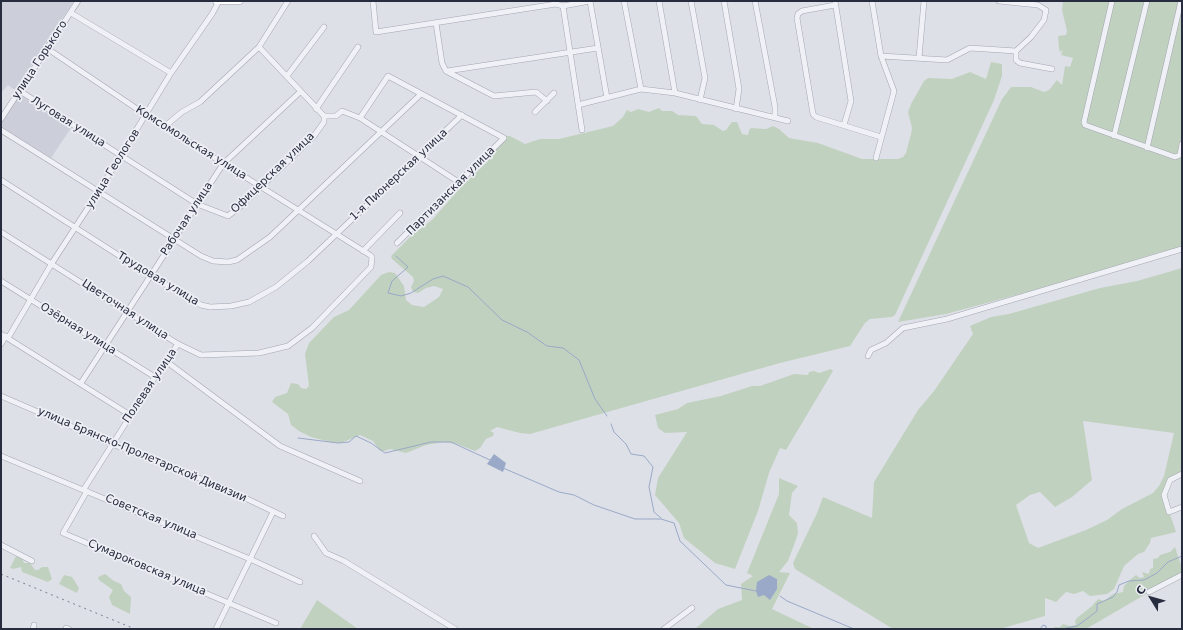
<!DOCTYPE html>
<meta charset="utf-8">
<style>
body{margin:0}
#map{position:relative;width:1183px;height:630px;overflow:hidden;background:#dee0e7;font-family:"DejaVu Sans",sans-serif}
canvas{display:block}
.frame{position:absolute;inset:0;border:2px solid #272c3e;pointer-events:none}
.north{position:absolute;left:1131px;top:578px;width:40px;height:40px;-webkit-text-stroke:3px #edeff5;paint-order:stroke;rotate:307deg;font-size:11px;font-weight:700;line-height:16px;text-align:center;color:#272c3e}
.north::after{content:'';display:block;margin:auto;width:14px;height:18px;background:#272c3e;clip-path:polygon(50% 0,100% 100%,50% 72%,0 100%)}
</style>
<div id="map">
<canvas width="1183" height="630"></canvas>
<div class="frame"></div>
<div class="north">С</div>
</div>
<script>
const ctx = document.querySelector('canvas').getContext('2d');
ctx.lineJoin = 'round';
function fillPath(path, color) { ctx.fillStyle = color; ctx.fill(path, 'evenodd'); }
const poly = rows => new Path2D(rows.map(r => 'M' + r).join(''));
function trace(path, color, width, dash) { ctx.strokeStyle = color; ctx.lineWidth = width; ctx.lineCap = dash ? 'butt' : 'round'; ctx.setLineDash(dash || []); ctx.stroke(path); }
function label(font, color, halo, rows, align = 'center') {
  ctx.font = font + ' "DejaVu Sans",sans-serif'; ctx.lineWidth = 3.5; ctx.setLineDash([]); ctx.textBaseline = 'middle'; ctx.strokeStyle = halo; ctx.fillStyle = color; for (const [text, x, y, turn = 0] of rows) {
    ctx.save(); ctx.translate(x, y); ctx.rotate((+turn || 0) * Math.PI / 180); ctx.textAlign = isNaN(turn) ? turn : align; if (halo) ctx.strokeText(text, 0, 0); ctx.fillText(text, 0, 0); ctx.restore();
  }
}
fillPath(poly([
 [1,1,74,1,15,90,8,85,1,93],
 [20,95,71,128,51,158,1,127,1,124]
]), '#cccfd9');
fillPath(poly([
 [1063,1,1182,1,1182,247,1157,253,1075,279,946,314,898,322,1002,99,1011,87,1031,87,1044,92,1049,90,1057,80,1062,85,1065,66,1070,67,1073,58,1061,55,1063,50,1060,52,1059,48,1058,36,1066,35,1067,31,1062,10],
 [991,62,1002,64,1002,76,994,100,895,315,892,317,870,319,865,323,850,346,780,363,530,434,520,433,497,427,490,431,494,433,493,436,486,439,480,448,475,451,457,444,444,442,426,445,406,453,390,449,384,451,380,451,373,441,360,435,341,443,334,443,311,437,299,431,291,425,288,414,272,402,275,397,287,393,291,383,298,384,301,388,306,389,309,386,305,354,309,343,334,317,349,310,381,275,389,272,395,273,404,286,406,300,412,305,424,307,439,297,443,289,434,286,426,288,418,293,413,292,411,287,414,281,413,277,392,259,391,256,412,235,432,220,461,187,487,162,502,136,510,136,525,144,540,139,559,139,613,126,623,117,627,110,631,112,638,109,649,112,659,108,662,111,672,111,678,115,696,116,702,124,714,125,723,131,726,130,732,122,737,122,742,134,748,135,749,130,751,128,766,129,773,126,779,129,789,138,818,143,862,159,898,159,903,157,906,153,911,134,912,128,908,112,911,104,924,81,928,78,952,79,970,72,986,79],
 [1182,268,1182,472,1169,478,1163,494,1176,532,1151,538,1150,543,1144,552,1138,554,1124,566,1114,589,1107,594,1090,596,1083,591,1074,594,1066,592,1056,602,1045,598,1045,616,1000,629,893,629,795,569,793,563,817,513,823,497,872,518,874,482,918,410,934,391,973,334,970,326,991,317,1009,314,1100,288,1137,281],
 [1083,421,1174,433,1164,476,1159,486,1153,493,1122,509,1107,520,1086,530,1038,548,1029,543,1016,505,1030,495,1040,492,1055,507,1072,497,1092,480],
 [831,369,833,371,786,450,780,448,769,473,758,511,735,569,715,563,684,538,679,523,655,495,658,478,687,432,665,433,658,428,655,415,678,409,687,403,721,396,752,386,760,386,794,374,808,375,809,372,814,371,819,373],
 [779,478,798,486,792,493,789,515,797,523,798,534,788,561,779,572,790,573,772,609,814,629,695,629,718,609,742,600,741,584,753,576,747,573,779,494],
 [1175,547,1182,568,1182,573,1086,629,1054,629,1054,627,1060,627,1063,624,1070,626,1076,625,1075,621,1077,618,1092,606,1098,599,1104,601,1113,594,1123,592,1124,586,1131,579,1136,575,1140,578,1144,577,1142,572,1149,574,1150,569,1153,568,1153,559,1158,558,1160,555,1170,552],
 [16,556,22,558,24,563,30,563,35,570,38,570,42,567,48,567,52,579,48,582,22,572,21,567,13,569,10,568],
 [105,574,114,581,121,584,124,591,131,597,130,614,112,605,109,597,113,590,99,580,98,577],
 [64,575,72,577,79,588,77,593,59,584],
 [317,600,358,629,300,629]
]), '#c1d1bf');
fillPath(poly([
 [494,454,506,463,503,472,487,464],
 [769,575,777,579,777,589,770,600,764,595,758,597,756,591,757,582]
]), '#99a9c7');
trace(poly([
 [396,256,408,267,392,281,388,293,401,296,411,293,433,279,443,276,468,287,502,320,527,332,547,346,563,348,579,360,595,399,607,416],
 [611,424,614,432,626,444,631,454,644,456,653,467,649,487,654,512,661,518],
 [298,438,338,443,349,442,356,436,371,443,385,453,431,442,451,442,490,460],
 [503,468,559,492,574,495,594,505,635,519,661,519,674,523,680,541,726,585,756,591],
 [780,596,787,601,854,629],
 [1038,629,1039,629],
 [1040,629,1043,625,1046,626,1046,629],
 [1061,629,1077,626,1088,618,1097,611,1097,604,1113,597,1117,592,1119,585,1129,581,1144,580,1157,573,1168,562,1182,556]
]), '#99a9c7', 1);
const minor = poly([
 [373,1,376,32,556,4,563,6,590,1],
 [590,1,607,98],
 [624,1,641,89],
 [659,1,675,93],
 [691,1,705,78,700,100],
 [724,1,739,89,736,109],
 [755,1,775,107,775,117],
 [835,1,851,101,844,125],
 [872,1,881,56,894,91,876,158],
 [1112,1,1084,122,1085,125,1175,157,1180,155,1182,144],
 [835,5,802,11,798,14,797,18,813,114,816,117,881,137],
 [563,6,582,130],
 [71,13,171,73],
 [436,23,442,63,446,71,494,96,536,92,547,101],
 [1016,51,1016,60,1020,63,1052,69],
 [881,56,947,60,970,48,1016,51,1031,37,1044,20,1046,10,1038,5,999,1],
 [919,58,924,1],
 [447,71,598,48],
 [287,76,324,27],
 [20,91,197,204,228,216,241,206,314,136,324,122,324,116,259,47],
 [578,105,641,89,675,93,788,121],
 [316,109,358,47],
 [535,112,554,93],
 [324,116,336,116,342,111,360,118,460,183],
 [360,118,388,76,504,138,397,243],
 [1,119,78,1],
 [164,127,182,112,200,102,259,47,288,1],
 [1,130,201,256,213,261,228,262,237,260,270,237,421,94],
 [1114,136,1147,1],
 [1147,148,1181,1],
 [1,180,151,276,201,305,210,307,231,306,249,302,276,287,308,261,462,115],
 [1,232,178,344,201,355,259,353,288,346,312,328,371,267,372,257,370,255,146,115,48,49],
 [363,251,400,213],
 [1,281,155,377],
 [1,334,130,415],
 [8,338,52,263,99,191,171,73,212,14,219,1],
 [1,344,6,336],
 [868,356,871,350,886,343,903,328,947,319,1182,249],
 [167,362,280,446,360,481],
 [81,383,223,164,300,92],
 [1,396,112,444,224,488,283,516],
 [1,456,250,559,300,582],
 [1182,474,1170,480,1164,495,1169,512,1182,507],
 [84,489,155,377,178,344],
 [87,491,63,533,276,623],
 [314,536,326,553,344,561,455,629],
 [1,545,32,561],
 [1149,592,1182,575],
 [66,628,69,629],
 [33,629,34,625],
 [216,629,273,512],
 [664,629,692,608]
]);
const major = poly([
 [216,1,240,1]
]);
trace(minor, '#a3a6b1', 6);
trace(major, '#9da3b3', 7);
trace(minor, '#f0f1f6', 5);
trace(major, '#fff', 6);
trace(poly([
 [1,574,135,629]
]), '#787d90', 1, [2, 4]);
label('11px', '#272c3e', '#edeff5', [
 ["улица Горького",40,60,-57],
 ["Луговая улица",68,122,32],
 ["Комсомольская улица",191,143,32],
 ["улица Геологов",113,169,-58],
 ["Офицерская улица",273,173,-44],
 ["1-я Пионерская улица",399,175,-43],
 ["Партизанская улица",451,191,-45],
 ["Рабочая улица",187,219,-57],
 ["Трудовая улица",158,279,31],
 ["Цветочная улица",125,310,33],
 ["Озёрная улица",78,329,32],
 ["Полевая улица",150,386,-56],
 ["улица Брянско-Пролетарской Дивизии",142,455,23],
 ["Советская улица",151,517,23],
 ["Сумароковская улица",147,568,23]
]);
</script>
